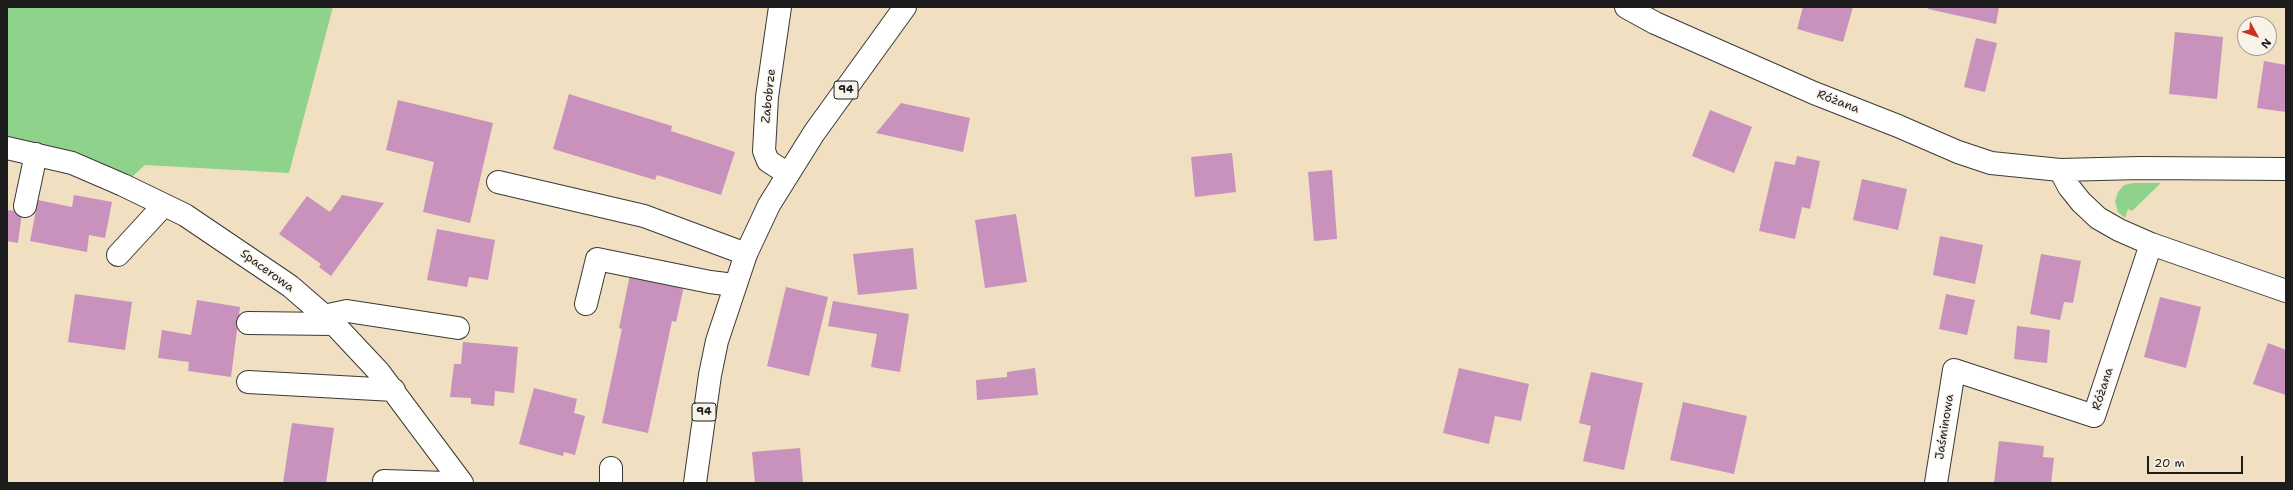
<!DOCTYPE html>
<meta charset="utf-8">
<style>
body{margin:0}
#map{position:relative;width:2293px;height:490px;overflow:hidden;background:#f1dfc1;font-family:"Shantell Sans",sans-serif}
canvas{display:block}
.frame{position:absolute;inset:0;border:8px solid #1c1c1c;pointer-events:none}
.north{position:absolute;left:2237px;top:16px;width:40px;height:40px;box-sizing:border-box;background:#f7f3e8;border:1px solid #9f9d96;border-radius:50%;rotate:130deg;font-size:11px;font-weight:700;line-height:16px;text-align:center;color:#1c1c1c}
.north::after{content:'';display:block;margin:auto;width:14px;height:18px;background:#c8321e;clip-path:polygon(50% 0,100% 100%,50% 72%,0 100%)}
.scale{position:absolute;left:2147px;top:456px;width:96px;height:18px;box-sizing:border-box;border:2px solid #1c1c1c;border-top:0;padding-left:5px;font-size:12px;line-height:14px;white-space:nowrap;color:#1c1c1c;-webkit-text-stroke:3px #f7f3e8;paint-order:stroke}
</style>
<div id="map">
<canvas width="2293" height="490"></canvas>
<div class="frame"></div>
<div class="north">N</div>
<div class="scale">20 m</div>
</div>
<script>
const ctx = document.querySelector('canvas').getContext('2d');
ctx.lineJoin = 'round';
function fillPath(path, color) { ctx.fillStyle = color; ctx.fill(path, 'evenodd'); }
const poly = rows => new Path2D(rows.map(r => 'M' + r).join(''));
function trace(path, color, width, dash) { ctx.strokeStyle = color; ctx.lineWidth = width; ctx.lineCap = dash ? 'butt' : 'round'; ctx.setLineDash(dash || []); ctx.stroke(path); }
function label(font, color, halo, rows, align = 'center') {
  ctx.font = font + ' "Shantell Sans",sans-serif'; ctx.lineWidth = 3; ctx.setLineDash([]); ctx.textBaseline = 'middle'; ctx.strokeStyle = halo; ctx.fillStyle = color; for (const [text, x, y, turn = 0] of rows) {
    ctx.save(); ctx.translate(x, y); ctx.rotate((+turn || 0) * Math.PI / 180); ctx.textAlign = isNaN(turn) ? turn : align; if (halo) ctx.strokeText(text, 0, 0); ctx.fillText(text, 0, 0); ctx.restore();
  }
}
fillPath(poly([
 [7,7,333,7,289,173,145,165,123,185,7,149],
 [2161,183,2132,211,2128,209,2125,218,2118,212,2115,201,2118,192,2124,185,2133,183]
]), '#8fd28b');
fillPath(poly([
 [1803,7,1853,7,1843,42,1797,29],
 [1929,7,1999,7,1996,24,1928,9],
 [2175,32,2223,37,2217,99,2169,94],
 [1976,38,1997,43,1985,92,1964,87],
 [2264,61,2286,65,2286,112,2257,108],
 [569,94,672,126,671,131,735,152,721,195,657,175,655,180,553,149],
 [398,100,493,123,470,223,423,212,434,162,386,150],
 [901,103,970,118,963,152,876,133],
 [1710,110,1752,127,1734,173,1692,156],
 [1232,153,1236,192,1195,197,1191,157],
 [1797,156,1820,161,1810,209,1802,207,1795,239,1759,231,1775,161,1795,165],
 [1332,170,1337,239,1314,241,1308,172],
 [1862,179,1907,189,1898,230,1853,220],
 [74,195,112,202,105,238,89,235,87,252,30,241,38,200,72,207],
 [342,195,384,203,331,276,319,267,321,264,279,234,307,196,330,212],
 [7,210,22,212,18,243,7,241],
 [1016,214,1027,282,985,288,975,220],
 [437,229,495,240,488,280,469,277,467,287,427,280],
 [1940,236,1983,245,1975,284,1933,275],
 [913,248,917,289,858,295,853,254],
 [2041,254,2081,261,2073,303,2064,302,2060,320,2030,314],
 [630,275,684,286,676,322,672,321,648,433,602,423,622,329,619,328],
 [786,287,828,297,809,376,767,366],
 [75,294,132,302,125,350,68,342],
 [1946,294,1975,300,1967,335,1939,329],
 [2160,297,2201,307,2186,368,2144,357],
 [197,300,240,307,231,377,188,371,189,362,158,358,162,330,191,335],
 [833,301,909,314,900,372,871,367,877,334,828,326],
 [2017,326,2050,330,2047,363,2014,359],
 [463,342,518,347,514,393,495,391,494,406,471,404,471,398,450,397,454,364,461,364],
 [2268,343,2286,350,2286,395,2253,384],
 [1035,368,1038,395,977,400,976,380,1007,377,1007,372],
 [1459,368,1529,384,1521,421,1495,416,1489,444,1443,433],
 [1591,372,1643,383,1624,470,1583,461,1591,426,1579,423],
 [534,388,577,399,574,413,585,416,575,455,564,452,563,456,519,444],
 [1683,402,1747,416,1734,474,1670,460],
 [292,423,334,428,326,483,283,483],
 [1999,441,2044,446,2043,457,2054,458,2051,483,1994,483],
 [800,448,803,483,755,483,752,452]
]), '#c892bc');
const minor = poly([
 [780,7,767,97,764,151,768,161,788,174],
 [1626,7,1655,23,1814,93,1898,126,1958,152,1991,163,2060,170,2140,168,2286,169],
 [7,148,72,163,123,185,185,215,290,286,334,324,379,372,462,483],
 [2060,170,2069,187,2081,202,2098,218,2119,230,2151,244,2286,291],
 [498,182,644,216,746,254],
 [25,206,36,154],
 [118,255,164,205],
 [586,304,597,259,710,282,734,285],
 [324,316,347,311,458,328],
 [248,323,334,324],
 [248,382,394,390],
 [611,468,611,483],
 [384,481,446,483],
 [1936,483,1954,370,2094,416,2151,244]
]);
const major = poly([
 [695,483,710,375,717,341,746,254,769,205,814,133,905,7]
]);
trace(minor, '#3c3935', 24);
trace(major, '#3c3935', 24);
trace(minor, '#fff', 22);
trace(major, '#fff', 22);
for (const [x, y, w] of [
 [846,90,24],
 [704,412,24]
]) { const box = new Path2D(); box.roundRect(x - w / 2, y - 9, w, 18, 3); ctx.fillStyle = '#f7f3e8'; ctx.fill(box); trace(box, '#1c1c1c', 1); }
label('bold 11px', '#1c1c1c', null, [
 ["94",846,90],
 ["94",704,412]
]);
label('12px', '#1c1c1c', '#f7f3e8', [
 ["Zabobrze",769,96,-84],
 ["Różana",1838,102,21],
 ["Spacerowa",267,271,36],
 ["Różana",2103,389,-72],
 ["Jaśminowa",1945,427,-81]
]);
</script>
